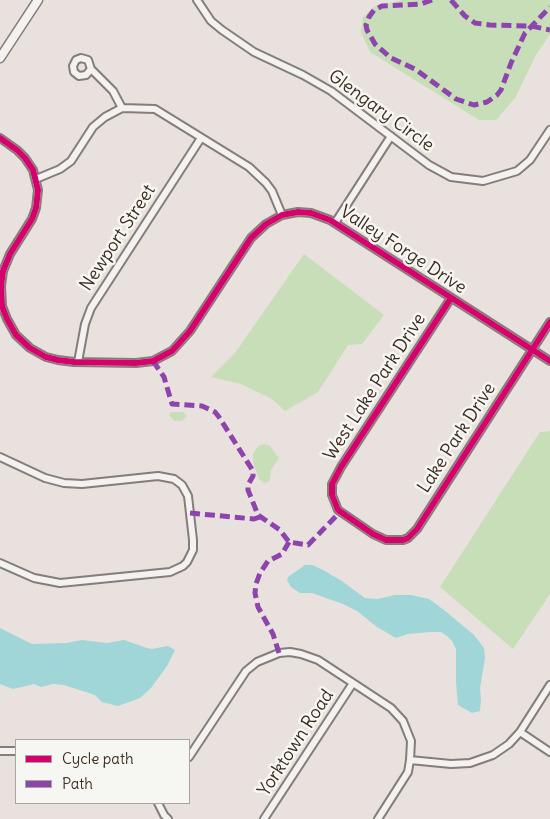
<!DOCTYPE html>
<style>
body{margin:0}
#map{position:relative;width:550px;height:819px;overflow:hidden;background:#e9e1dd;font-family:Delius,sans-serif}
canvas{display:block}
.legend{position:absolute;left:15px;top:739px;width:175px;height:65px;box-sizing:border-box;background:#f6f6f2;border:1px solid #aba49d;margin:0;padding:6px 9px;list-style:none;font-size:15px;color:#3b2a1e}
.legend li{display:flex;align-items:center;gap:10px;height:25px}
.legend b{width:25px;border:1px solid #aba49d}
</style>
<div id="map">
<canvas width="550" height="819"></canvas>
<ul class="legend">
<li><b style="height:6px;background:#d6006c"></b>Cycle path</li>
<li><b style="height:6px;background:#8e44ad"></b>Path</li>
</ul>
</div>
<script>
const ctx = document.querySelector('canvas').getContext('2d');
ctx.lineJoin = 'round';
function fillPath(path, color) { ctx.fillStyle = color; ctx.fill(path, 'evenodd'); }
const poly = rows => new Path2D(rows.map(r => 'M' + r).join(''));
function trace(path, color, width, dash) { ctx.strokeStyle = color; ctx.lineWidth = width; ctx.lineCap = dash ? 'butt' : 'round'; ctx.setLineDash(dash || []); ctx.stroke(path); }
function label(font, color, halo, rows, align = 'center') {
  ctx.font = font + ' Delius,sans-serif'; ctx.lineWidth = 5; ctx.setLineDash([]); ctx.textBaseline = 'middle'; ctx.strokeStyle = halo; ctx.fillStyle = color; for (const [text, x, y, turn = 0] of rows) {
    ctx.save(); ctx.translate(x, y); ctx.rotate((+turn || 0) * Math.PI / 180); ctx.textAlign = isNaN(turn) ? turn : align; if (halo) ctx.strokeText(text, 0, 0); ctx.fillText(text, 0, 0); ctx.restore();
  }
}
fillPath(poly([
 [403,0,550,0,550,34,536,55,515,98,496,120,479,120,370,52,361,32,363,17,375,6],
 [304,254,384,315,362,344,348,345,318,392,285,411,272,399,241,384,211,377,235,353],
 [171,412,183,412,187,416,182,421,174,421,169,415],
 [550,431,550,594,513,649,440,587,540,432],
 [264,444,270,446,279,458,271,470,270,479,268,482,264,483,259,479,253,462,253,454,258,446]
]), '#c7deb9');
fillPath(poly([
 [305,565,312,565,323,570,342,581,365,598,377,599,395,595,411,595,429,599,444,610,474,635,484,648,485,658,480,688,481,700,480,711,472,713,458,705,456,682,456,649,452,641,447,636,441,632,431,632,408,634,396,638,377,627,357,611,343,604,312,593,300,593,291,587,287,580,288,577],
 [0,628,32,644,66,643,82,640,107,643,124,640,147,648,152,649,168,646,175,650,167,666,151,688,140,698,118,706,102,702,95,695,64,685,53,684,41,687,34,684,13,689,0,684]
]), '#a0d6d8');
const minor = poly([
 [197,0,211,21,222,30,254,52,303,75,331,91,429,165,451,177,483,181,517,171,530,160,550,130],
 [91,69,86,75,79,76,74,72,73,66,76,60,81,58,88,60,91,69,113,91,122,108],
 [0,138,17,150,25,158,33,170,38,190,36,208,32,219,10,254,3,271,1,286,2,306,7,319,16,335,30,348,46,357,58,360,74,362,136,363,153,361,172,351,190,331,251,238,266,224,282,215,298,212,311,213,330,220,550,361],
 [36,179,60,169,71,161,93,127,105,117,122,108,155,109,249,167,266,183,272,191,282,215],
 [335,223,391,136],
 [451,298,341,467,332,484,332,495,338,510,373,534,386,540,403,540,408,538,417,529,550,322],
 [78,362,85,324,91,308,201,138],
 [0,457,45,478,64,483,82,484,158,476,174,479,182,485,188,496,193,540,193,550,187,562,183,566,170,572,60,583,34,578,0,563],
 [520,732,550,752],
 [0,751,16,751],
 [189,757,246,671,257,662,279,653,290,652,301,654,318,660,353,683,391,708,403,721,411,741,410,760,408,772,378,819],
 [410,760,451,764,470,763,493,755,509,744,520,732,550,685],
 [158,803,164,815,168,819],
 [264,819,353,683]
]);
const tertiary = poly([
 [0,58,38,0]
]);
trace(minor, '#847d79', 10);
trace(tertiary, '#847d79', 11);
trace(minor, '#f3f2f0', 6);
trace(tertiary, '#f3f2f0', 8);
trace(poly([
 [432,0,421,4,382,6,374,10,369,17,366,25,367,30,375,44,391,58,415,69,456,99,474,105,487,102,497,95,501,90,511,63,525,33,550,7],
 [451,0,465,16,475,23,490,25,531,26,550,30],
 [153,361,164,377,172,404,202,406,215,412,219,417,253,471,253,476,248,485,248,490,258,515,280,530,289,542,308,545,340,512],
 [190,513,254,519,260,517],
 [279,653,273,634,258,607,255,593,256,584,260,573,268,561,282,554,289,542]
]), '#8e44ad', 5, [10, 5]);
trace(poly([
 [0,138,17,150,25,158,33,170,38,190,36,208,32,219,10,254,3,271,1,286,2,306,7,319,16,335,30,348,46,357,58,360,74,362,136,363,153,361,172,351,190,331,251,238,266,224,282,215,298,212,311,213,330,220,550,361],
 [451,298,341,467,332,484,332,495,338,510,373,534,386,540,403,540,408,538,417,529,550,322]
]), '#d6006c', 6);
label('18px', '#3b2a1e', '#f6f6f2', [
 ["Glengary Circle",381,111,36],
 ["Newport Street",118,238,-57],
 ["Valley Forge Drive",403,250,33],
 ["West Lake Park Drive",375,387,-57],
 ["Lake Park Drive",457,438,-57],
 ["Yorktown Road",296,743,-57]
]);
</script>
